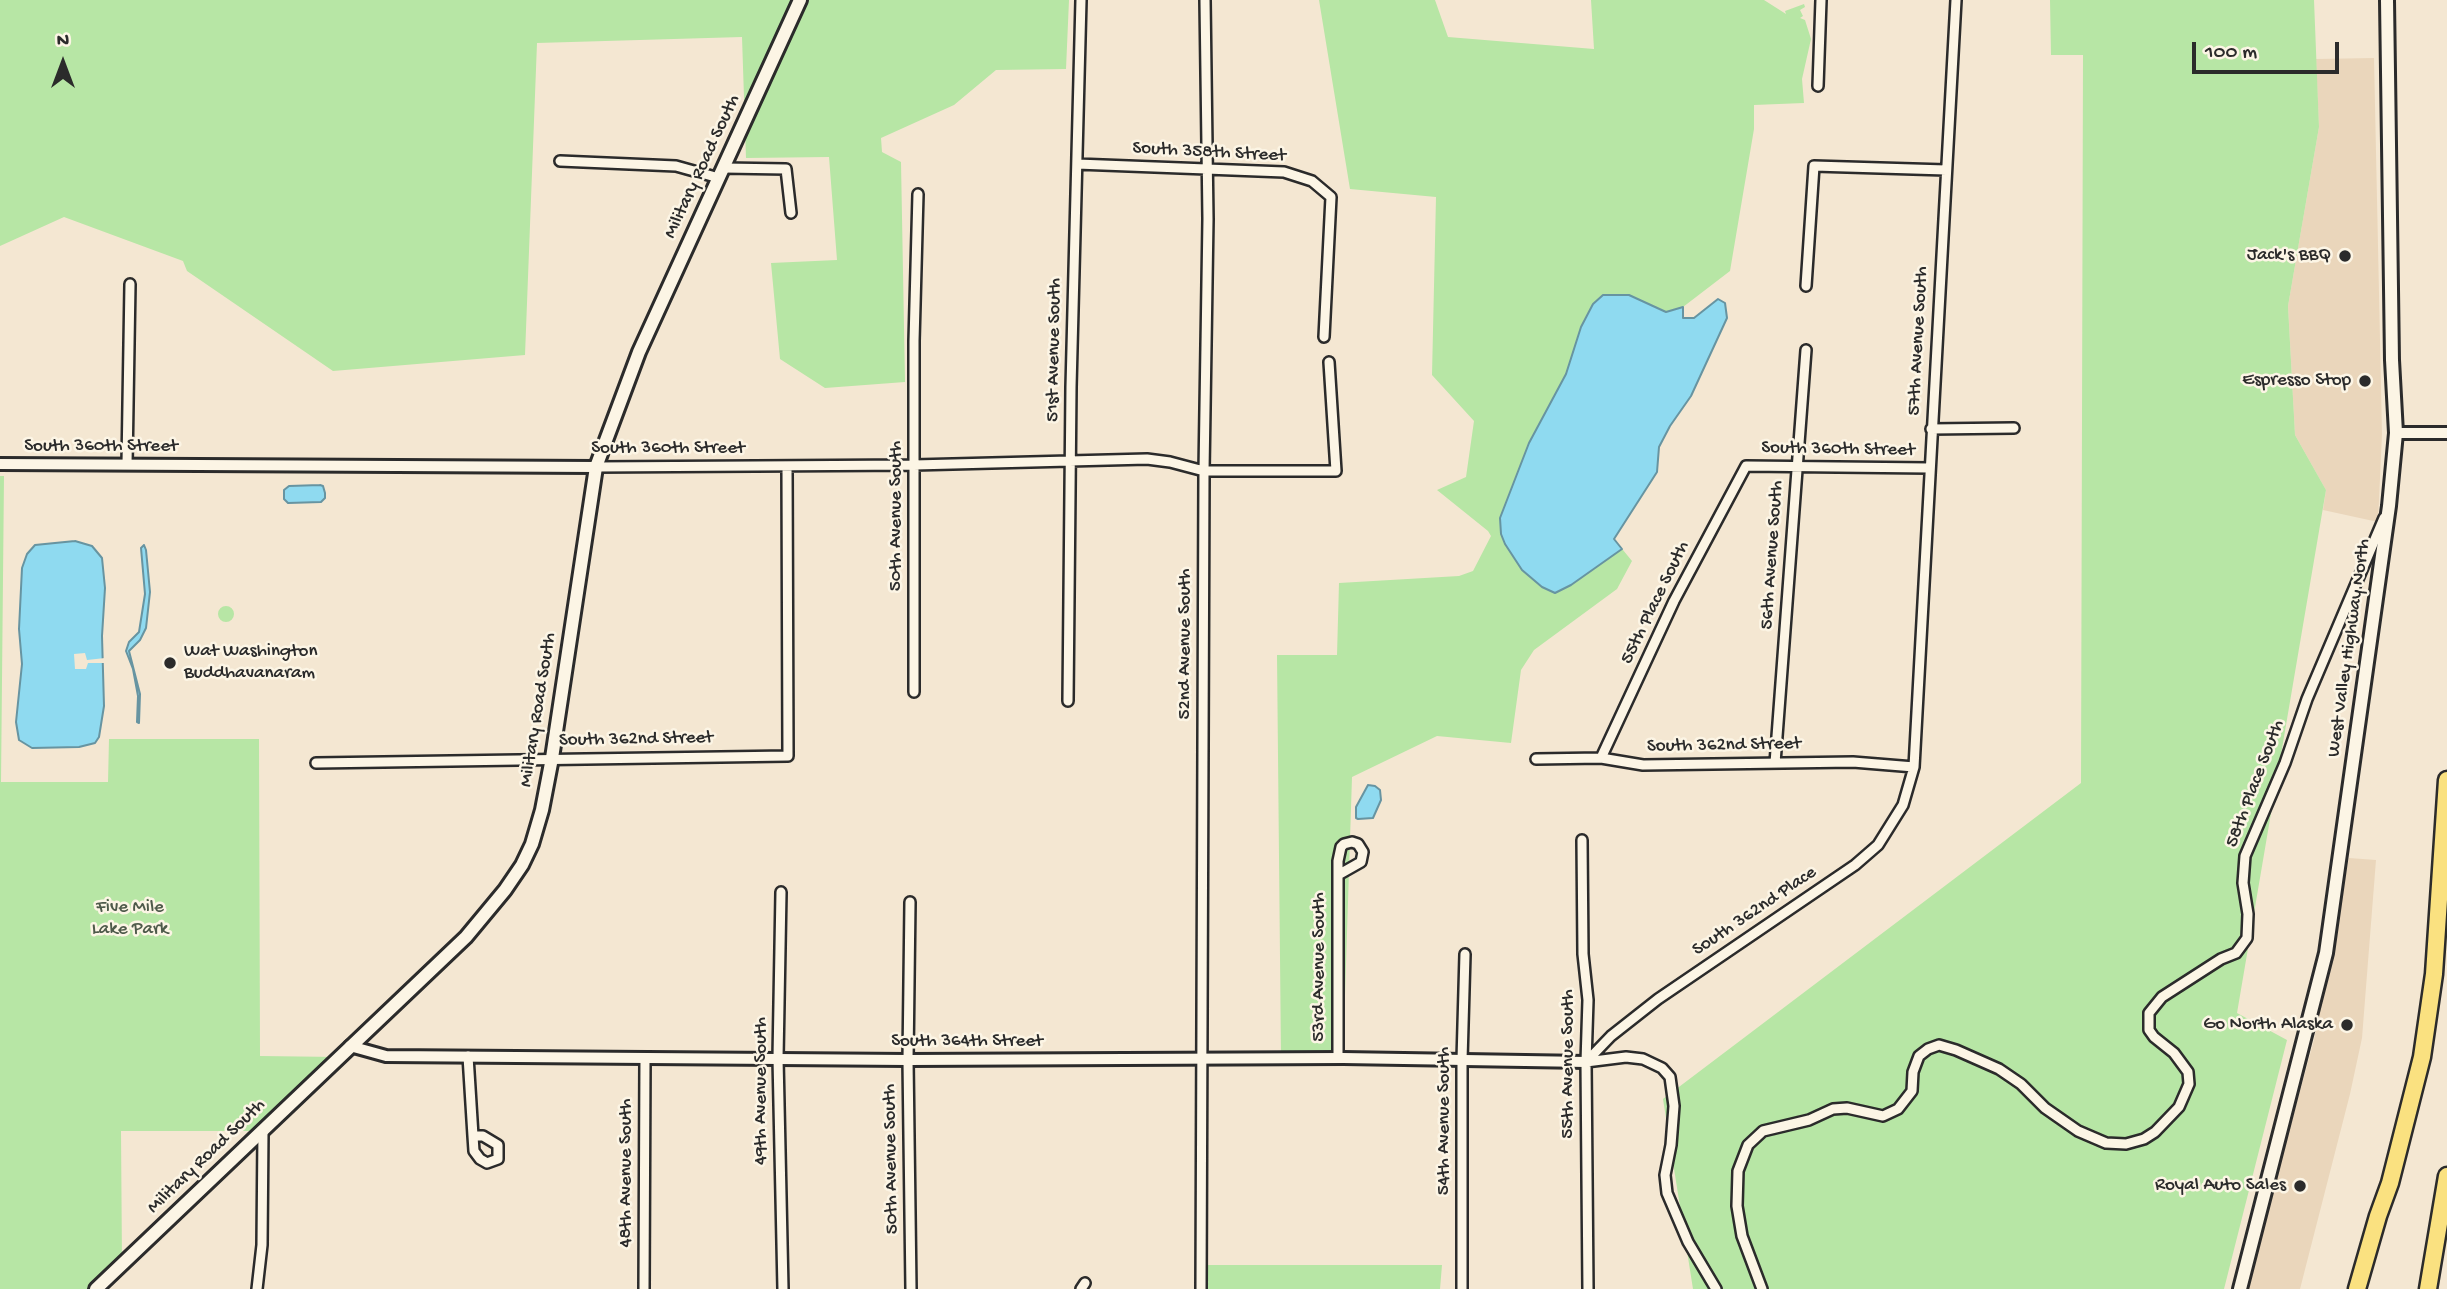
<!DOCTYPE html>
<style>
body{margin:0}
#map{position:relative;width:2447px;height:1289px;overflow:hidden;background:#f4e7d2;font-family:"Gochi Hand",sans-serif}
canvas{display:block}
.north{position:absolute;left:28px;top:28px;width:70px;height:70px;-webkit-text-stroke:5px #fcf5e5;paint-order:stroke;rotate:0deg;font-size:19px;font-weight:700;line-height:28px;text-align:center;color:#2b2b2b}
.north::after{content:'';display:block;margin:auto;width:24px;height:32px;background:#2b2b2b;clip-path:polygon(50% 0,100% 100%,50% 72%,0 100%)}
.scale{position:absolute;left:2192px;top:42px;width:147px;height:32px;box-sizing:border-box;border:4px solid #2b2b2b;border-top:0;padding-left:9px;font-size:21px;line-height:24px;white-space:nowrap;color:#2b2b2b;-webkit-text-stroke:5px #fcf5e5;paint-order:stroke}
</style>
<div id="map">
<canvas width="2447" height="1289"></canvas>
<div class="north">N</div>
<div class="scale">100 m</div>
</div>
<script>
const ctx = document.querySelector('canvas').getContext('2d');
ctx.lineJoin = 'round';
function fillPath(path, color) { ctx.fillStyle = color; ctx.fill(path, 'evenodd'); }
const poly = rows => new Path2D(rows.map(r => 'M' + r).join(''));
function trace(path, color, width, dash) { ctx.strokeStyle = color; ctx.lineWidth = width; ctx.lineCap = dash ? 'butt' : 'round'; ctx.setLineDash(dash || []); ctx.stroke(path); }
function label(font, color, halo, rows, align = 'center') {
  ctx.font = font + ' "Gochi Hand",sans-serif'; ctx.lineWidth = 5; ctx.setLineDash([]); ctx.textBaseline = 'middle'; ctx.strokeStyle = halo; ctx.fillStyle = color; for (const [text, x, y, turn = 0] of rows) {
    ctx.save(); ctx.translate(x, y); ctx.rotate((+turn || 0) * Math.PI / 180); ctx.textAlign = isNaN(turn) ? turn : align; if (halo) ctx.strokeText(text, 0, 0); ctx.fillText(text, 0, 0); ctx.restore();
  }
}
fillPath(poly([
 [2374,58,2382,434,2378,522,2323,510,2326,490,2295,435,2288,306,2319,127,2316,59],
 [2349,858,2376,860,2362,1038,2350,1094,2300,1289,2246,1289,2314,1040]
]), '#ead6bb');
fillPath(poly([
 [0,0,1069,0,1066,69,996,70,954,105,881,138,882,152,901,162,905,382,825,388,780,359,771,263,837,260,829,157,746,158,742,37,537,43,525,355,333,371,187,271,183,261,64,217,0,246],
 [1319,0,1435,0,1448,37,1594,49,1591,0,1764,0,1786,14,1785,11,1804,4,1805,7,1800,10,1803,16,1800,18,1805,20,1811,39,1802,79,1804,103,1754,105,1754,129,1730,271,1683,307,1683,318,1692,320,1718,299,1725,303,1727,318,1691,396,1670,426,1659,447,1657,472,1614,539,1632,561,1617,589,1534,650,1521,670,1511,743,1437,736,1352,777,1343,1058,1281,1058,1277,655,1337,655,1339,583,1459,576,1473,571,1491,536,1488,531,1437,490,1466,477,1474,421,1432,375,1436,197,1350,189],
 [2050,0,2314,0,2319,127,2288,306,2295,435,2326,490,2237,1013,2287,1040,2224,1289,1693,1289,1663,1099,2081,783,2083,55,2051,55],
 [0,476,4,476,1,782,108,782,109,739,259,739,260,1056,339,1057,263,1131,121,1131,122,1264,96,1289,0,1289],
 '218 614a8 8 0 1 1 16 0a8 8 0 1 1-16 0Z',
 [1201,1265,1442,1265,1440,1289,1201,1289]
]), '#b7e6a5');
const water = poly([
 [1603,295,1629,295,1666,312,1683,307,1683,318,1694,318,1718,299,1725,303,1727,318,1691,396,1670,426,1659,447,1657,472,1614,539,1622,549,1571,585,1555,593,1542,587,1522,570,1505,544,1501,534,1500,518,1529,443,1566,374,1581,327,1593,304,1603,295],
 [320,485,323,486,325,493,325,498,321,502,288,503,284,499,284,490,289,486,320,485],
 [75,541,92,546,102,558,105,588,102,636,104,706,99,737,95,743,79,747,32,748,19,740,16,722,22,664,19,629,22,568,27,554,35,545,75,541],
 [144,545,146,550,150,592,146,628,140,640,129,651,140,694,139,723,137,722,138,696,133,669,126,651,129,642,139,632,145,594,141,548,144,545],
 [1368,785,1375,786,1380,790,1381,800,1373,818,1358,819,1356,818,1356,807,1368,785]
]);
fillPath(water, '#8fdaf0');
trace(water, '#6794a1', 2);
fillPath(poly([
 [85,653,87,660,105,658,105,663,88,663,86,669,75,669,74,654]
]), '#f4e7d2');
const minor = poly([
 [1818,86,1821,0],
 [560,161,676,166,719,178],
 [1077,164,1284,172,1312,181,1331,197,1324,337],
 [724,168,786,169,791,213],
 [1806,286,1814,166,1946,170],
 [1931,429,2014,428],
 [127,464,130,284],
 [596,467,914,465,1147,459,1170,462,1204,471,1336,471,1329,362],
 [914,692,914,341,918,194],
 [1068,701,1071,387,1081,0],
 [1601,758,1674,601,1746,466,1929,468],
 [1536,759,1601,758,1643,765,1853,762,1914,767],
 [316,763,788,756,787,466],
 [1775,763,1806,350],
 [1582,840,1583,954,1588,1000,1586,1062,1588,1289],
 [781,892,778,1058,783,1289],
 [910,902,908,1060,911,1289],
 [468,1056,473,1136,483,1136,498,1145,498,1159,487,1163,480,1159,474,1151,473,1136],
 [1338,1058,1338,861,1341,847,1344,844,1352,842,1358,844,1363,852,1361,862,1338,875],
 [1586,1062,1611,1036,1658,999,1855,865,1878,845,1903,805,1914,767,1956,0],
 [1586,1062,1626,1057,1643,1059,1662,1068,1670,1077,1674,1106,1671,1145,1665,1175,1667,1193,1688,1242,1716,1289],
 [257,1289,262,1245,263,1131],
 [644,1289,645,1058],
 [1081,1289,1085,1283],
 [1201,1289,1204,471,1208,219,1205,0],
 [1462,1289,1462,1060,1465,954],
 [1762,1289,1742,1236,1737,1206,1738,1171,1748,1145,1763,1131,1809,1120,1833,1109,1847,1108,1883,1116,1898,1109,1912,1091,1913,1072,1919,1056,1928,1049,1939,1045,1956,1050,1999,1069,2021,1084,2045,1108,2078,1131,2106,1143,2126,1144,2144,1139,2155,1132,2179,1107,2189,1084,2188,1072,2174,1053,2154,1037,2149,1030,2149,1013,2162,997,2221,959,2236,953,2247,938,2248,914,2243,883,2245,856,2285,763,2307,699,2384,518]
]);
const tertiary = poly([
 [2396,433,2447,433],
 [0,464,596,467],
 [350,1046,386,1056,908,1060,1343,1058,1586,1062]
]);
const secondary = poly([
 [96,1289,466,937,505,890,522,865,532,844,542,810,552,758,596,467,639,352,800,0],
 [2240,1289,2326,953,2389,506,2396,433,2392,360,2387,0]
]);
const motorway = poly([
 [2357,1289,2378,1216,2390,1183,2422,1057,2434,974,2447,780],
 [2428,1289,2447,1176]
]);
trace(minor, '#2b2b2b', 14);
trace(tertiary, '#2b2b2b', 16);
trace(secondary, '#2b2b2b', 18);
trace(motorway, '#2b2b2b', 21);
trace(minor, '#fcf5e5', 9);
trace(tertiary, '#fcf5e5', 10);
trace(secondary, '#fcf5e5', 12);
trace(motorway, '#fae180', 16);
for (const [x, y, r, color] of [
 [2345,256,7,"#2b2b2b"],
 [2365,381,7,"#2b2b2b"],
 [170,663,7,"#2b2b2b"],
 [2347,1025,7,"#2b2b2b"],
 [2300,1186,7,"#2b2b2b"]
]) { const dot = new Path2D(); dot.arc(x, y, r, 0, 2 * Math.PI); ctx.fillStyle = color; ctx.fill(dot); trace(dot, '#fcf5e5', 2.5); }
label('19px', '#2b2b2b', '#fcf5e5', [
 ["South 358th Street",1209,153,3],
 ["Military Road South",703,167,-65],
 ["57th Avenue South",1919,341,-87],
 ["51st Avenue South",1055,350,-89],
 ["South 360th Street",101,447],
 ["South 360th Street",668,449],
 ["South 360th Street",1838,450,1],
 ["50th Avenue South",897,516,-90],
 ["56th Avenue South",1773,555,-86],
 ["55th Place South",1656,603,-64],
 ["52nd Avenue South",1186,644,-90],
 ["West Valley Highway North",2350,648,-82],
 ["Military Road South",539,710,-81],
 ["South 362nd Street",636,740,-1],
 ["South 362nd Street",1724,746,-1],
 ["58th Place South",2256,784,-69],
 ["South 362nd Place",1755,912,-34],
 ["53rd Avenue South",1320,967,-90],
 ["South 364th Street",967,1042],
 ["55th Avenue South",1569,1064,-90],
 ["49th Avenue South",762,1091,-90],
 ["54th Avenue South",1445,1121,-90],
 ["Military Road South",207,1157,-44],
 ["50th Avenue South",892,1159,-91],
 ["48th Avenue South",627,1173,-90]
]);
label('19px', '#2b2b2b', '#fcf5e5', [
 ["Jack's BBQ",2331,256],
 ["Espresso Stop",2351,381],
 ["Wat Washington",184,652,"left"],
 ["Buddhavanaram",184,674,"left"],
 ["Go North Alaska",2333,1025],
 ["Royal Auto Sales",2286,1186]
], 'right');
label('19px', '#4e5a4a', '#fcf5e5', [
 ["Five Mile",130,908],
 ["Lake Park",130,930]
]);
</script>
